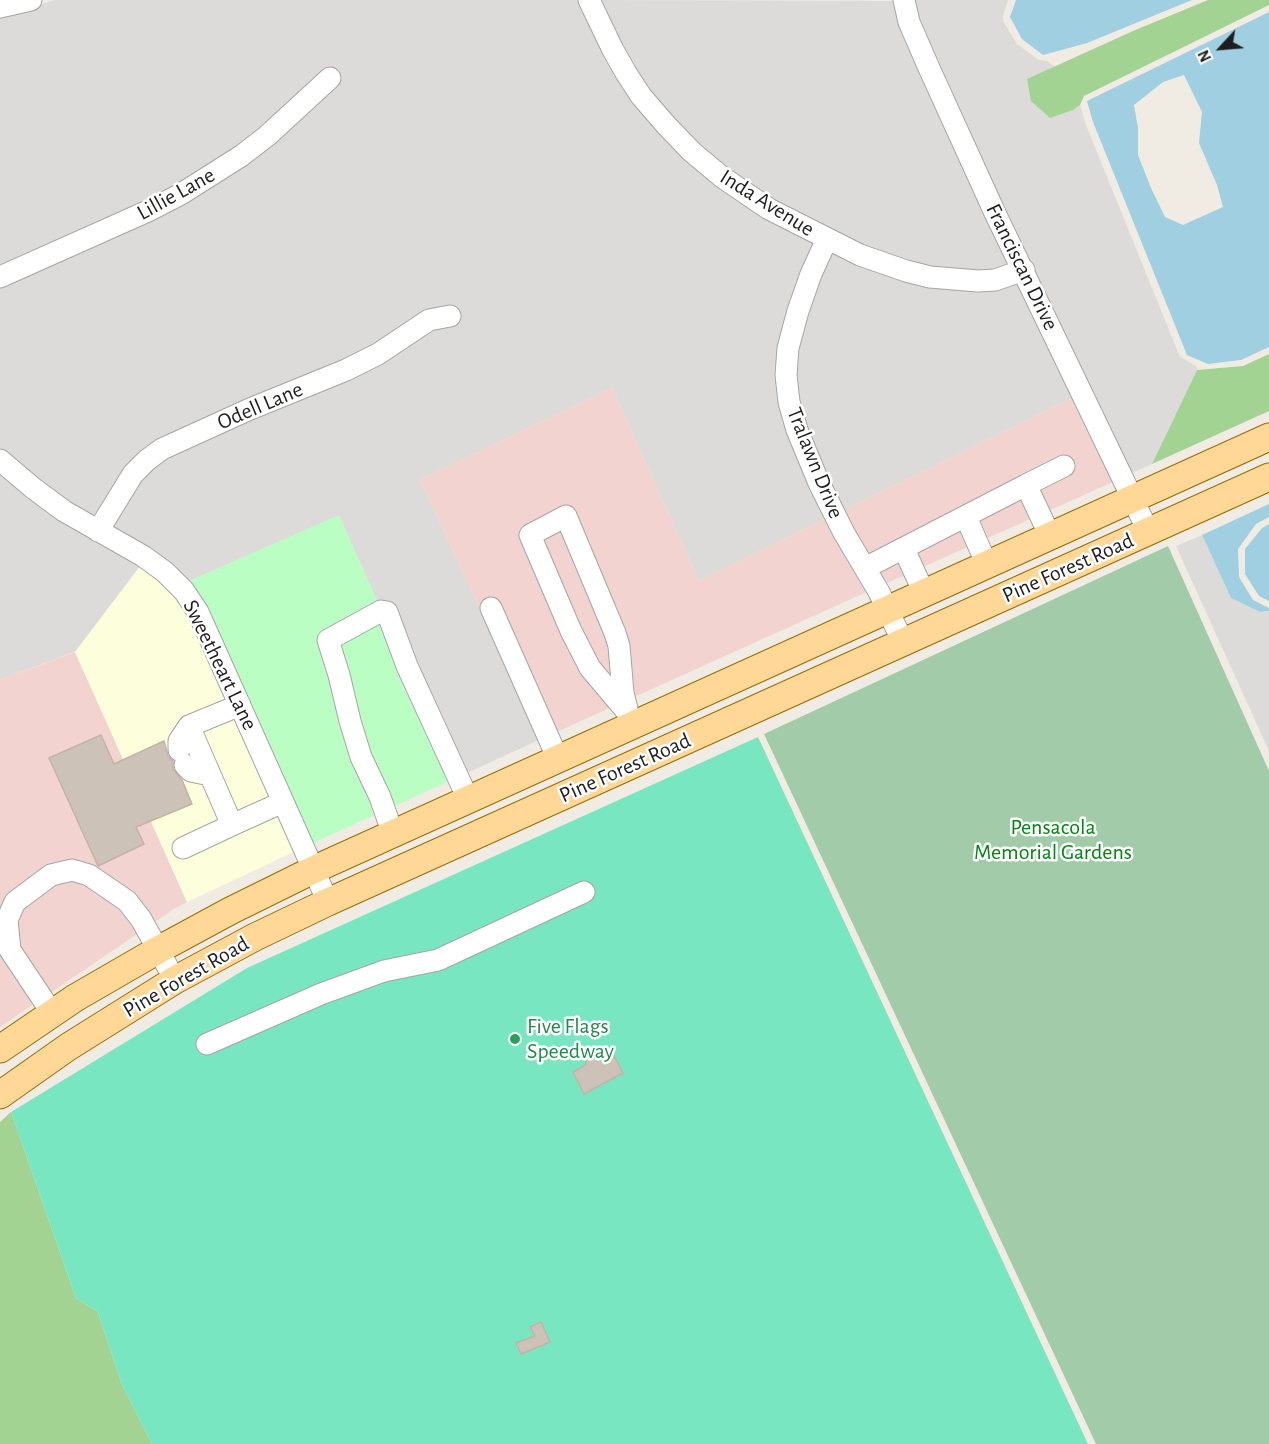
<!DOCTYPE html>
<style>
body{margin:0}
#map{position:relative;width:1269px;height:1444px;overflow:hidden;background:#f0ece3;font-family:"Alegreya Sans",sans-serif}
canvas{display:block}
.north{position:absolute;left:1191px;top:18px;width:60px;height:60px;-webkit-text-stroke:4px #fff;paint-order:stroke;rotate:244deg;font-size:16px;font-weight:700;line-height:24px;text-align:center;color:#1e1e1e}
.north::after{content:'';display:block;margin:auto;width:21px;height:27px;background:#1e1e1e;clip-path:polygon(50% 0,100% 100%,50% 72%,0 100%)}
</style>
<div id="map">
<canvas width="1269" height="1444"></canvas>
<div class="north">N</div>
</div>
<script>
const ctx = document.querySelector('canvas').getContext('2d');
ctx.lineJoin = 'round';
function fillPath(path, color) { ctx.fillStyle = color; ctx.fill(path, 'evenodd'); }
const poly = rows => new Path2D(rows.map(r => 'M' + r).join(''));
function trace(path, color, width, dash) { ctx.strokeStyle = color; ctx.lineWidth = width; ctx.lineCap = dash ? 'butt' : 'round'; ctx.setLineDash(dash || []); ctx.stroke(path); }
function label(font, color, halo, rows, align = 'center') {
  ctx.font = font + ' "Alegreya Sans",sans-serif'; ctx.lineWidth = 5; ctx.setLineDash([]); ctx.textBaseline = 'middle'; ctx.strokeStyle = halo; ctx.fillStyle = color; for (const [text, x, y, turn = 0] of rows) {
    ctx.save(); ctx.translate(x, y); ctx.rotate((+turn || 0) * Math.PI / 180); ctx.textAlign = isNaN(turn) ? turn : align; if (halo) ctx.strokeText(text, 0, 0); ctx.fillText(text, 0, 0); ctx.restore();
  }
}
fillPath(poly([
 [55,0,580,0,605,53,619,77,635,101,659,131,686,158,716,183,764,215,816,243,803,272,790,310,780,347,778,376,781,404,789,434,811,487,827,518,699,581,612,388,420,480,541,739,456,778,339,516,187,582,171,566,149,550,109,528,139,478,166,455,253,416,349,376,382,360,431,327,458,323,457,308,425,313,374,348,343,363,247,402,159,443,142,455,127,469,96,520,69,504,38,482,0,448,0,285,151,218,217,181,272,141,342,77,330,67,262,130,236,151,177,188,145,205,0,269,0,14,20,11],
 [599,0,895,1,1013,266,994,273,956,272,886,257,799,216,727,171,672,120,633,69],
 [912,0,1008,0,1003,16,1003,21,1017,44,1039,60,1047,61,1055,67,1028,79,1072,110,1080,105,1086,125,1180,357,1196,366,1197,370,1152,464,1130,474,1030,261,1003,209,917,19],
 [830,250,855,262,1019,279,1075,397,842,511,826,480,797,399,796,348],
 [0,471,141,565,76,651,0,680],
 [1202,535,1231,598,1260,612,1269,611,1269,751,1176,546]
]), '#dcdbda');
fillPath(poly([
 [612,388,699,581,827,518,869,591,541,739,420,480],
 [1075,397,1115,481,885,584,842,511],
 [75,652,187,902,174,909,0,1027,0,680]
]), '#f2d3d0');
fillPath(poly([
 [141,565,159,578,184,605,296,851,187,902,75,652]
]), '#fdffdc');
fillPath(poly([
 [1208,0,1269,0,1269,5,1084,96,1080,105,1073,110,1050,118,1031,101,1027,79,1133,31],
 [1269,354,1269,411,1152,464,1197,370,1243,366],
 [11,1112,76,1298,98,1312,121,1382,152,1444,0,1444,0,1122]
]), '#a3d393');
fillPath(poly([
 [1168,546,1269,771,1269,1444,1096,1444,764,734]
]), '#a2cbaa');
fillPath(poly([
 [339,515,456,778,311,844,187,582]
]), '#bbfec4');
fillPath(poly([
 [758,737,1088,1444,152,1444,121,1382,98,1312,76,1298,11,1112,247,968]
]), '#79e6c2');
fillPath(poly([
 [1016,0,1192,0,1087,43,1043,55,1022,39,1010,17],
 [1269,12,1269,347,1241,360,1208,364,1187,355,1093,122,1087,101],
 [1184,75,1202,112,1199,143,1217,185,1223,207,1183,225,1165,217,1151,188,1138,155,1138,128,1134,105,1163,82],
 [1269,504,1269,517,1256,524,1238,549,1239,577,1253,600,1269,608,1269,611,1260,612,1231,598,1202,535],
 [1269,524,1269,601,1259,596,1245,574,1245,549,1262,528]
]), '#9fcfe1');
const building = poly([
 [101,735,114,764,164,741,168,756,173,761,173,769,182,780,192,804,136,827,144,844,98,866,49,758,101,735],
 [612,1052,623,1073,584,1094,573,1072,587,1064,585,1060,595,1055,598,1059,612,1052],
 [541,1322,550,1342,521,1354,516,1343,535,1336,530,1327,541,1322]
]);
fillPath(building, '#ccc2b8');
trace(building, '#c3b3a4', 1.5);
const minor = poly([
 [589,0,612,48,626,73,641,96,666,125,692,152,722,177,769,209,860,255,906,271,930,277,978,281,995,280,1024,270],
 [904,0,909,22,929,68,995,213,1148,531],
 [0,7,31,0],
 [827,239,811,274,798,311,788,348,786,375,789,402,797,430,819,483,844,533,879,592,903,642],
 [0,277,148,211,181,194,241,156,267,136,330,78],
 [0,460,33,488,64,511,143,556,165,572,184,591,198,612,328,902],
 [1026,485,1064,466],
 [966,517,987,565],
 [98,531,133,474,147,460,162,449,250,409,346,370,378,354,429,320,450,316],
 [904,549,924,593],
 [865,568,1026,485,1050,536],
 [491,608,558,759],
 [240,705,189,726,232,825,283,802],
 [628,713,590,668,571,631,530,535,566,516,615,633,619,646,623,693,631,725],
 [179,750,179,741,189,726],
 [185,765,191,771,210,775],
 [393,834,380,797,361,757,350,721,339,675,328,640,381,611,387,612,407,666,468,799],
 [183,848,232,825],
 [52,1013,10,950,7,920,15,902,51,875,72,870,89,875,127,901,141,919,175,980],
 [207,1044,321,994,384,971,438,960,584,892]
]);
const major = poly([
 [0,1049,75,998,158,950,230,911,313,870,1269,437],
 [0,1095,68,1047,175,980,255,937,328,902,1269,477]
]);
trace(minor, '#a5a5a5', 23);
trace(major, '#976d00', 29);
trace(minor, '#fff', 21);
trace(major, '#ffd898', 27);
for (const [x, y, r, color] of [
 [515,1039,6,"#2e9e5b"]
]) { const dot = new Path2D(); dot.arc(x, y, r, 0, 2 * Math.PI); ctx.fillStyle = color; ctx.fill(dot); trace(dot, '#fff', 2); }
label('22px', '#1e1e1e', '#fff', [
 ["Lillie Lane",176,194,-29],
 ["Inda Avenue",767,203,32],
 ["Franciscan Drive",1022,267,64],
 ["Odell Lane",260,406,-23],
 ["Tralawn Drive",815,463,68],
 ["Pine Forest Road",1068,568,-24],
 ["Sweetheart Lane",220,665,64],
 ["Pine Forest Road",625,768,-24],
 ["Pine Forest Road",186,977,-30]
]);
label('22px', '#028613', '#fff', [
 ["Pensacola",1053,827],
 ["Memorial Gardens",1053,852]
]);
label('22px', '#27864d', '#fff', [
 ["Five Flags",527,1026],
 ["Speedway",527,1051]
], 'left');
</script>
